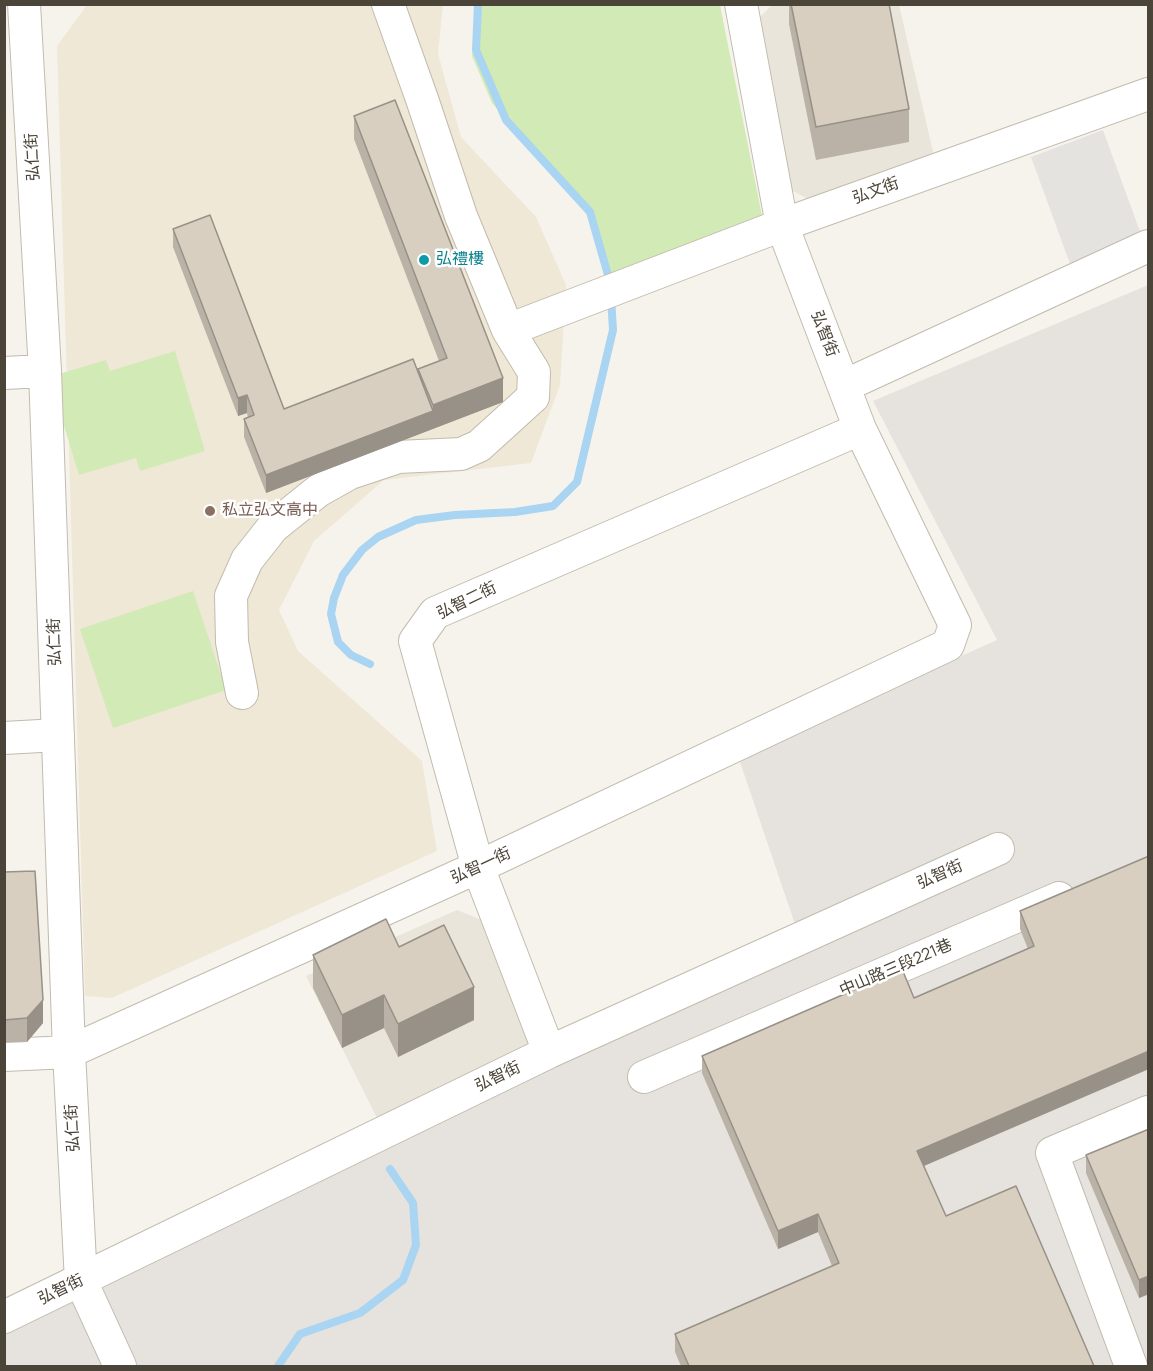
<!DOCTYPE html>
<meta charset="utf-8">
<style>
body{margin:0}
#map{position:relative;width:1153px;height:1371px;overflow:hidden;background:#f6f3ec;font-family:Manrope,sans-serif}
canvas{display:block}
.frame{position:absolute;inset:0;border:6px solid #4b4439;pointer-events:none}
</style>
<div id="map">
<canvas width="1153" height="1371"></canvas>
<div class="frame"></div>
</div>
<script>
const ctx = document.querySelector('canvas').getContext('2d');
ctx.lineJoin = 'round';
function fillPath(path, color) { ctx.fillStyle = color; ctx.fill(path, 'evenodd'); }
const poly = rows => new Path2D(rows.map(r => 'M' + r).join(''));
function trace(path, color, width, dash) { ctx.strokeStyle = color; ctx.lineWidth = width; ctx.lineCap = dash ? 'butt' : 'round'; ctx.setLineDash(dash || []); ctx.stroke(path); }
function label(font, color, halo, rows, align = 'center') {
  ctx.font = font + ' Manrope,"Noto Sans TC",sans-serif'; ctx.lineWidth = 5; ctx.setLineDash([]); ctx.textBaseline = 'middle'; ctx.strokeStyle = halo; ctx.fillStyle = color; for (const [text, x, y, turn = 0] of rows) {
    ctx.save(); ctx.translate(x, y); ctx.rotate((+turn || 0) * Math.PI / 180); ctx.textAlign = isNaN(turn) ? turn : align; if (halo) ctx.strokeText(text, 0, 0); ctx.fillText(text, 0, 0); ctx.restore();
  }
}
fillPath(poly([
 [776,5,899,5,934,156,810,200,789,189,757,20,771,6],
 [457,910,487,922,537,1048,379,1122,306,976]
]), '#eae5da');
fillPath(poly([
 [1148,285,1148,1366,5,1366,5,1333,801,942,738,756,997,640,873,401]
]), '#e6e2dd');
fillPath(poly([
 [87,5,443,5,438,54,461,137,536,217,566,285,560,385,531,463,384,480,314,541,279,610,298,651,422,761,437,851,112,998,85,996,57,46]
]), '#efe8d6');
fillPath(poly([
 [477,5,720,5,763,221,609,276,587,213,492,103,472,56],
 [175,351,205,451,140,471,136,458,79,475,49,377,106,360,110,371],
 [193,591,226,690,113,728,80,629]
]), '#d2eab5');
fillPath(poly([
 [1103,130,1142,237,1070,264,1031,157]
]), '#e5e3e0');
trace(poly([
 [478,4,476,50,506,120,590,212,610,282],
 [370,664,351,655,338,642,331,614,334,598,343,575,362,550,378,537,416,520,455,515,515,512,553,506,577,482,613,330,611,297],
 [278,1366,300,1334,360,1313,403,1280,416,1245,413,1203,390,1169]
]), '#a9d4f2', 8);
const minor = poly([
 [24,4,45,371,69,1052,81,1281,120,1366],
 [508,330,782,225,1148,94],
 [4,373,45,371],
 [844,386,1148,246],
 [242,693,232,642,231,596,247,560,273,527,318,491,350,473,398,457,461,454,479,446,533,397,534,372,508,330,461,216,422,99,388,4],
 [4,738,58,735],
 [549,1052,478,867,415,641,435,613,860,429],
 [4,1055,69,1052,478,867,948,645,955,625,860,429,782,225,741,4],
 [644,1077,1059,898],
 [4,1317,549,1052,998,849],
 [1131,1366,1052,1153,1148,1112]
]);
trace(minor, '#c2bbae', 34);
trace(minor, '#fff', 32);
fillPath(poly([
 [789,4,889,4,909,109,909,142,816,160,789,24],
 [354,116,503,402,266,493,244,437,244,419,248,418,247,413,238,416,173,247,173,229,284,409,418,374,418,369,439,361,354,139],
 [1149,856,924,1166,946,1216,1094,1366,681,1366,675,1352,675,1334,832,1266,818,1232,778,1249,702,1073,702,1056,914,998,1028,949,1020,929,1020,911],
 [4,872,43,1023,27,1042,4,1043],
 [399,947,474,1020,398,1057,384,1028,342,1048,313,988,313,955],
 [1149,1129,1149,1294,1139,1298,1086,1173,1086,1155]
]), '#bab2a6');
fillPath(poly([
 [503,378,503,402,266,493,266,475,433,411,433,405],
 [247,395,247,413,238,416,238,398],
 [474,987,474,1020,398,1057,398,1024],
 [384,995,384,1028,342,1048,342,1015],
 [43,1000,43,1023,27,1042,27,1018],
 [1149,1051,1149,1069,917,1169,917,1151],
 [818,1214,818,1232,778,1249,778,1231],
 [1149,1276,1149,1294,1139,1298,1139,1280]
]), '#979187');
const building = poly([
 [791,4,889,4,909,109,816,127,791,4],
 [395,100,503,378,433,405,418,369,447,358,354,116,395,100],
 [210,215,284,409,413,359,433,411,266,475,244,419,254,415,247,395,238,398,173,229,210,215],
 [1149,856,1149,1051,917,1151,946,1216,1016,1186,1094,1366,689,1366,675,1334,839,1263,818,1214,778,1231,702,1056,902,969,914,998,1034,946,1020,911,1149,856],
 [35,871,43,1000,27,1018,4,1020,4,872,35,871],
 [386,919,399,947,444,925,474,987,398,1024,384,995,342,1015,313,955,386,919],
 [1149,1129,1149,1276,1139,1280,1086,1155,1149,1129]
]);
fillPath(building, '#d8cfc1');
trace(building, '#979187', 1.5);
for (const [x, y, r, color] of [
 [424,260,6,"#0f9aa8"],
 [210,511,6,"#8d6e63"]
]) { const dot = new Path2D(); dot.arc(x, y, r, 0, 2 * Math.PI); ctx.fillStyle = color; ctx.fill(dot); trace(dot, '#fff', 2); }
label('16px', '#4b4439', '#fff', [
 ["弘仁街",33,157,-93],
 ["弘文街",876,191,-20],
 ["弘智街",824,334,69],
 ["弘智二街",467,601,-26],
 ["弘仁街",55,642,-92],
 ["弘智一街",481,866,-25],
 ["弘智街",940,875,-24],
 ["中山路三段221巷",896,968,-23],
 ["弘智街",498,1077,-26],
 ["弘仁街",73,1128,-93],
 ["弘智街",61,1290,-26]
]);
label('16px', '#0d838f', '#fff', [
 ["弘禮樓",436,260]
], 'left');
label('16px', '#785e54', '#fff', [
 ["私立弘文高中",222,511]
], 'left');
</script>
